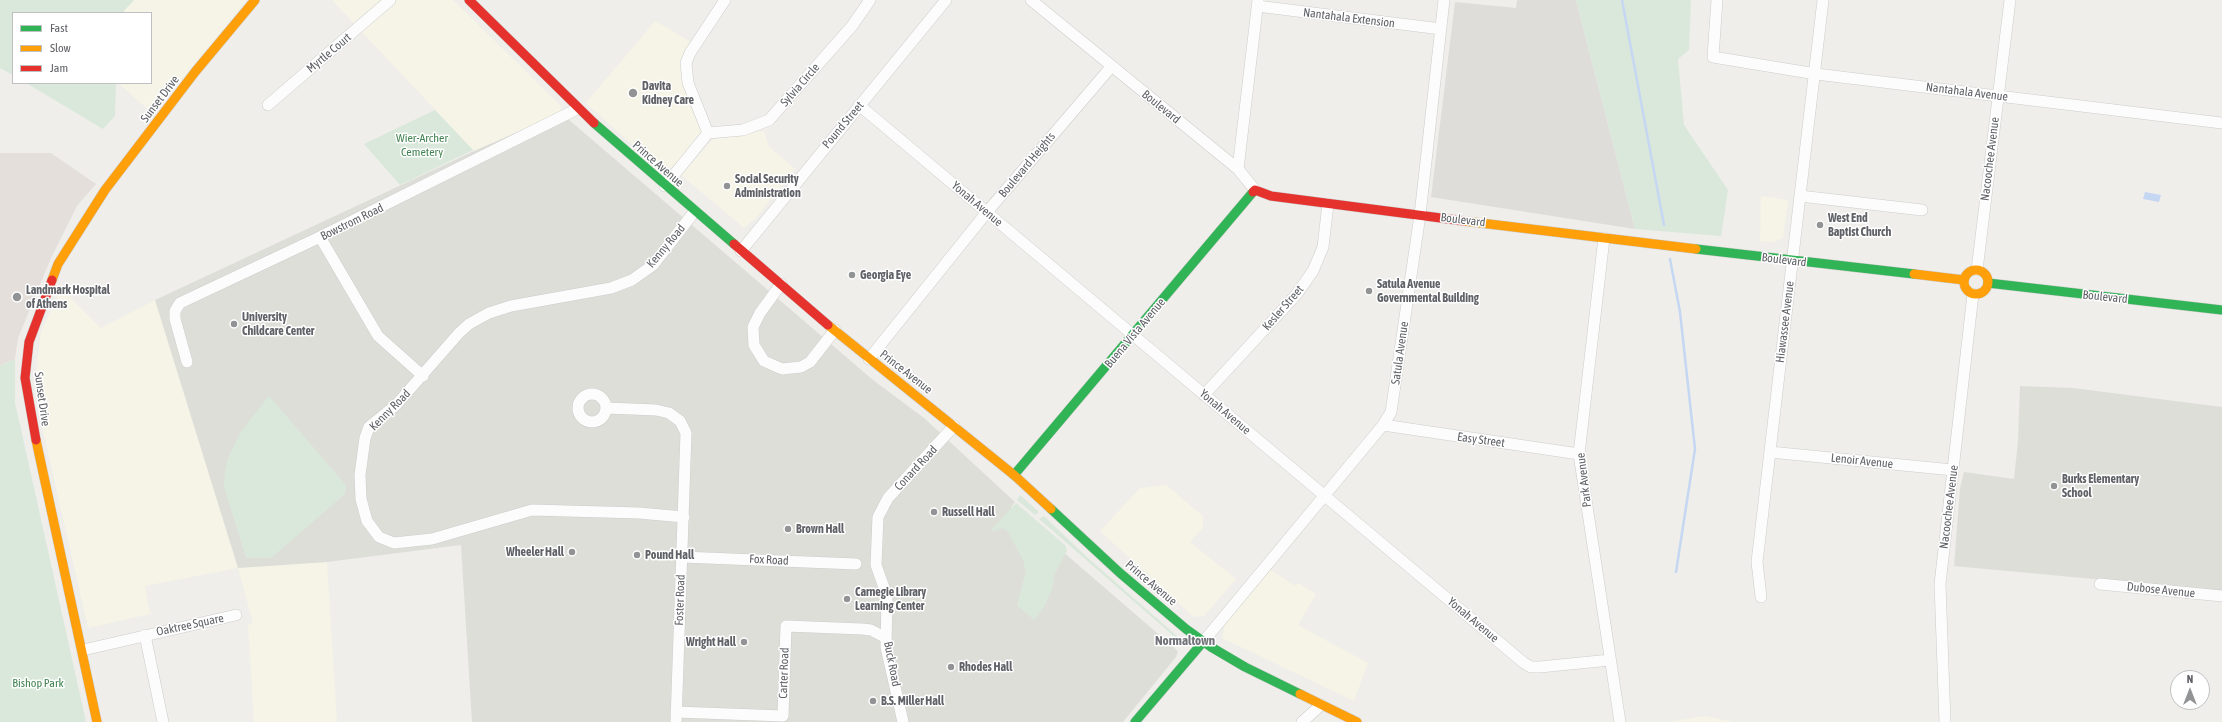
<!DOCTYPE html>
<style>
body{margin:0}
#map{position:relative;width:2222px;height:722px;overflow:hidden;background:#efeeea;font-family:"Asap Condensed",sans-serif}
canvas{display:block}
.legend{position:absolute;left:12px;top:12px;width:140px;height:72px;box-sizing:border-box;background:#fff;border:1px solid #bfc0c2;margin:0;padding:5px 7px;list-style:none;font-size:12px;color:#606267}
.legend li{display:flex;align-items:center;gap:8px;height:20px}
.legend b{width:20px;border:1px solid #bfc0c2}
.north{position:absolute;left:2170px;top:670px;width:40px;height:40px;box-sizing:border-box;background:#fff;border:1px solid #bfc0c2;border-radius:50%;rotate:0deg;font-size:11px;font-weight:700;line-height:16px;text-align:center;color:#606267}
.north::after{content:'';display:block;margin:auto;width:14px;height:18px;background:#929395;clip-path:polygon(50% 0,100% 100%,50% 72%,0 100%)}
</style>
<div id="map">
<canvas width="2222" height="722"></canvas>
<ul class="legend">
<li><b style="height:5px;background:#30b455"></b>Fast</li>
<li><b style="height:5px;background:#ff9f0a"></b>Slow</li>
<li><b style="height:5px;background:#e5322d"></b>Jam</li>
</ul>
<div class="north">N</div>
</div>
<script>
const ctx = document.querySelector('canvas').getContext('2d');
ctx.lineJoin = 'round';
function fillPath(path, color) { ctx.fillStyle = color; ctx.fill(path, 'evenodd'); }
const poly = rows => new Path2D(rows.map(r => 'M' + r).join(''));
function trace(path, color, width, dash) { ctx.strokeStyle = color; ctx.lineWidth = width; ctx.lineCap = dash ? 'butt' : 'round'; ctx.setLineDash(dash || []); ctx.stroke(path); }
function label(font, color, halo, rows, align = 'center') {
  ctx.font = font + ' "Asap Condensed",sans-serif'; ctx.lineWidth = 3; ctx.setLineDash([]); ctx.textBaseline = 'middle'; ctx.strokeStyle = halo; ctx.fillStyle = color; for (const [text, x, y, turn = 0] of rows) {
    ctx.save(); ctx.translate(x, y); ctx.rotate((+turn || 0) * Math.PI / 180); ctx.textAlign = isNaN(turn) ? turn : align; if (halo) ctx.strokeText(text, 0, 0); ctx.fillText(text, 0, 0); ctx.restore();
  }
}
fillPath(poly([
 [35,0,247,0,153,114,118,83,151,83,151,13,47,13],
 [332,0,453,0,561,106,561,113,474,151],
 [655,21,691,42,682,62,681,77,690,106,702,129,700,135,679,160,671,168,663,169,657,167,586,103],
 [764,131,769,147,795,169,756,218,744,228,681,175,713,139],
 [1761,196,1788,200,1783,238,1773,242,1760,241],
 [61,288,101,328,155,300,238,568,327,562,337,722,254,722,248,624,253,623,238,568,145,586,150,614,88,628,37,404,35,378,41,332],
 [1166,485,1203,516,1203,528,1190,542,1236,579,1204,616,1194,617,1100,531,1140,488],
 [1268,568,1295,586,1298,583,1316,594,1298,625,1368,663,1354,701,1222,638,1226,619],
 [1704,716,1735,722,1668,722]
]), '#f5f4e6');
fillPath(poly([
 [1517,0,1576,0,1635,229,1431,197,1455,2,1516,8]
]), '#deddda');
fillPath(poly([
 [561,113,873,380,924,418,1015,502,1011,507,1178,651,1176,657,1123,722,472,722,461,545,327,562,238,568,155,300,474,151],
 [2020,386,2073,388,2222,407,2222,591,1954,566,1960,488,1964,472,2014,479,2018,441]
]), '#deded9');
fillPath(poly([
 [0,153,51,153,96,184,77,206,52,256,18,338,15,359,0,366]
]), '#e5dfdc');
fillPath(poly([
 [0,0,134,0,122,13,13,13,13,75,0,68],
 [1576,0,1691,0,1689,50,1678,59,1684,125,1728,190,1721,236,1635,229],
 [26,83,116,83,115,116,103,129],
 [435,110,473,150,400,185,364,144],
 [15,359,15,403,20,425,86,722,0,722,0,366],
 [269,396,346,485,345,494,271,558,246,558,224,486,225,472,228,458,240,433],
 [1020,495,1039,512,1035,515,1017,500],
 [1016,503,1066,546,1067,551,1055,573,1052,590,1044,607,1034,620,1017,605,1026,572,1023,560,1008,532,1003,528,994,531,991,530],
 [1044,516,1089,559,1177,636,1176,638,1039,519]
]), '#dae8db');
fillPath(poly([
 [2145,192,2161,195,2159,202,2143,199]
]), '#c5d7f2');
trace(poly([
 [1622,0,1664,225],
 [1670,259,1680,312,1695,449,1676,572]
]), '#c5d7f2', 2.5);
const street = poly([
 [1031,0,1238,169,1255,190],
 [1717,0,1713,57,1816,74,2222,123],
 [1257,6,1441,29],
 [268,105,390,0],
 [859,105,1524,663,1531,667,1540,667,1610,660],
 [708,133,743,130,769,120,852,26,870,0],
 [708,133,688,83,686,63,690,53,725,0],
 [1238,169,1258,0],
 [665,186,708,133],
 [1800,196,1922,210],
 [320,237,378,336,423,376],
 [1604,238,1579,454,1620,722],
 [741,251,946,0],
 [1977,270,2010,0],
 [781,284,760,313,753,327,754,345,764,361,782,369,801,367,810,362,835,330],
 [869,359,987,212,1111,67],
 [187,362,175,319,175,311,180,303,320,237,577,109],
 '578 408a14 14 0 1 1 28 0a14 14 0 1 1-28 0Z',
 [1204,395,1296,295,1313,271,1323,247,1328,204],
 [606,408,656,410,669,413,680,421,686,433,676,722],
 [1383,425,1579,454],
 [1770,452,1953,470],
 [684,517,639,513,532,510,432,539,394,543,379,537,367,521,361,499,360,475,365,438,369,427,396,405,459,333,469,324,489,313,511,306,611,288,632,280,653,265,695,211],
 [682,557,856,564],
 [2100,584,2222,596],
 [1761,597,1757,562,1823,0],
 [145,635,163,722],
 [1203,642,1383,425,1391,412,1420,215,1444,0],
 [83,650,236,615],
 [676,712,783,716,786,626,862,629,871,630,886,638],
 [903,722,886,647,887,596,876,565,878,517,888,498,954,426],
 [1302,722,1321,705],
 [1945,722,1940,584,1973,294]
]);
const fast = poly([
 [594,123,734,244],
 [1696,249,1914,274],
 [1988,283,2222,310],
 [1014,475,1253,192],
 [1051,509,1120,573,1186,629,1211,647,1245,667,1300,694],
 [1135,722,1203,642]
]);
const slow = poly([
 [1464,221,1696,249],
 '1964 282a12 12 0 1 1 24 0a12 12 0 1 1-24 0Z',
 [1914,274,1964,280],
 [52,280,58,264,105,190,195,72,255,0],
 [828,325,1014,475,1051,509],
 [36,440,97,722],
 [1300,694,1357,722]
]);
const jam = poly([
 [469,0,594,123],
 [1253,192,1255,190,1271,196,1464,221],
 [734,244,828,325],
 [36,440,25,378,29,342,52,280]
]);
trace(street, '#cccccb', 12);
trace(fast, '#cacacb', 10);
trace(slow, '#cacacb', 10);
trace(jam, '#cacacb', 10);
trace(street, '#fdfcfc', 11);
trace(fast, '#30b455', 9);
trace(slow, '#ff9f0a', 9);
trace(jam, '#e5322d', 9);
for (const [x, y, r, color] of [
 [633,93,5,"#929395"],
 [727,186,4,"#929395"],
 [1820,225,4,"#929395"],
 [852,275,4,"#929395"],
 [1369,291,4,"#929395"],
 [17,297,5,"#929395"],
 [234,324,4,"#929395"],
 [2054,486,4,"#929395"],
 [934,512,4,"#929395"],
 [788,529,4,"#929395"],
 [572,552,4,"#929395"],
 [637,555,4,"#929395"],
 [847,599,4,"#929395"],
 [744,642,4,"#929395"],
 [951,667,4,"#929395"],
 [873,701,4,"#929395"]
]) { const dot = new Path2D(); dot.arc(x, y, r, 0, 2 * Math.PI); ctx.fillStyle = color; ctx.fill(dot); trace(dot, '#fff', 1.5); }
label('12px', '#606267', '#fff', [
 ["Nantahala Extension",1349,18,7],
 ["Myrtle Court",329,53,-40],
 ["Sylvia Circle",800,85,-49],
 ["Nantahala Avenue",1967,92,7],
 ["Sunset Drive",160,99,-53],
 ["Boulevard",1161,107,39],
 ["Pound Street",843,125,-50],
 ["Nacoochee Avenue",1990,159,-83],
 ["Prince Avenue",658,164,41],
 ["Boulevard Heights",1027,165,-50],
 ["Yonah Avenue",977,204,40],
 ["Boulevard",1463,220,7],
 ["Bowstrom Road",352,222,-26],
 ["Kenny Road",666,246,-50],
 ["Boulevard",1784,260,7],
 ["Boulevard",2105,297,6],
 ["Kesler Street",1283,308,-49],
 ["Hiawassee Avenue",1785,322,-83],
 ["Buena Vista Avenue",1135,333,-50],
 ["Satula Avenue",1400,353,-82],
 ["Prince Avenue",906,372,38],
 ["Sunset Drive",42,399,82],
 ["Kenny Road",390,410,-45],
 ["Yonah Avenue",1225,412,40],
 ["Easy Street",1481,440,8],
 ["Lenoir Avenue",1862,461,6],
 ["Conard Road",916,468,-47],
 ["Park Avenue",1584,480,-97],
 ["Nacoochee Avenue",1949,507,-83],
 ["Fox Road",769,560,3],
 ["Prince Avenue",1151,583,40],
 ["Dubose Avenue",2161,590,6],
 ["Foster Road",680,600,-88],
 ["Yonah Avenue",1473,620,40],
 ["Oaktree Square",190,625,-12],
 ["Buck Road",892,664,79],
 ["Carter Road",784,673,-88]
]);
label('bold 12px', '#606267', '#fff', [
 ["Davita",642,86],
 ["Kidney Care",642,100],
 ["Social Security",735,179],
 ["Administration",735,193],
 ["West End",1828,218],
 ["Baptist Church",1828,232],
 ["Georgia Eye",860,275],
 ["Satula Avenue",1377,284],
 ["Governmental Building",1377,298],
 ["Landmark Hospital",26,290],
 ["of Athens",26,304],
 ["University",242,317],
 ["Childcare Center",242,331],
 ["Burks Elementary",2062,479],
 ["School",2062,493],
 ["Russell Hall",942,512],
 ["Brown Hall",796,529],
 ["Wheeler Hall",564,552,"right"],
 ["Pound Hall",645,555],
 ["Carnegie Library",855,592],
 ["Learning Center",855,606],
 ["Wright Hall",736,642,"right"],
 ["Rhodes Hall",959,667],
 ["B.S. Miller Hall",881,701]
], 'left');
label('12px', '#428351', '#fff', [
 ["Wier-Archer",422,138],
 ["Cemetery",422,152],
 ["Bishop Park",38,683]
]);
label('bold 13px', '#717378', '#fff', [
 ["Normaltown",1185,641]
]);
</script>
